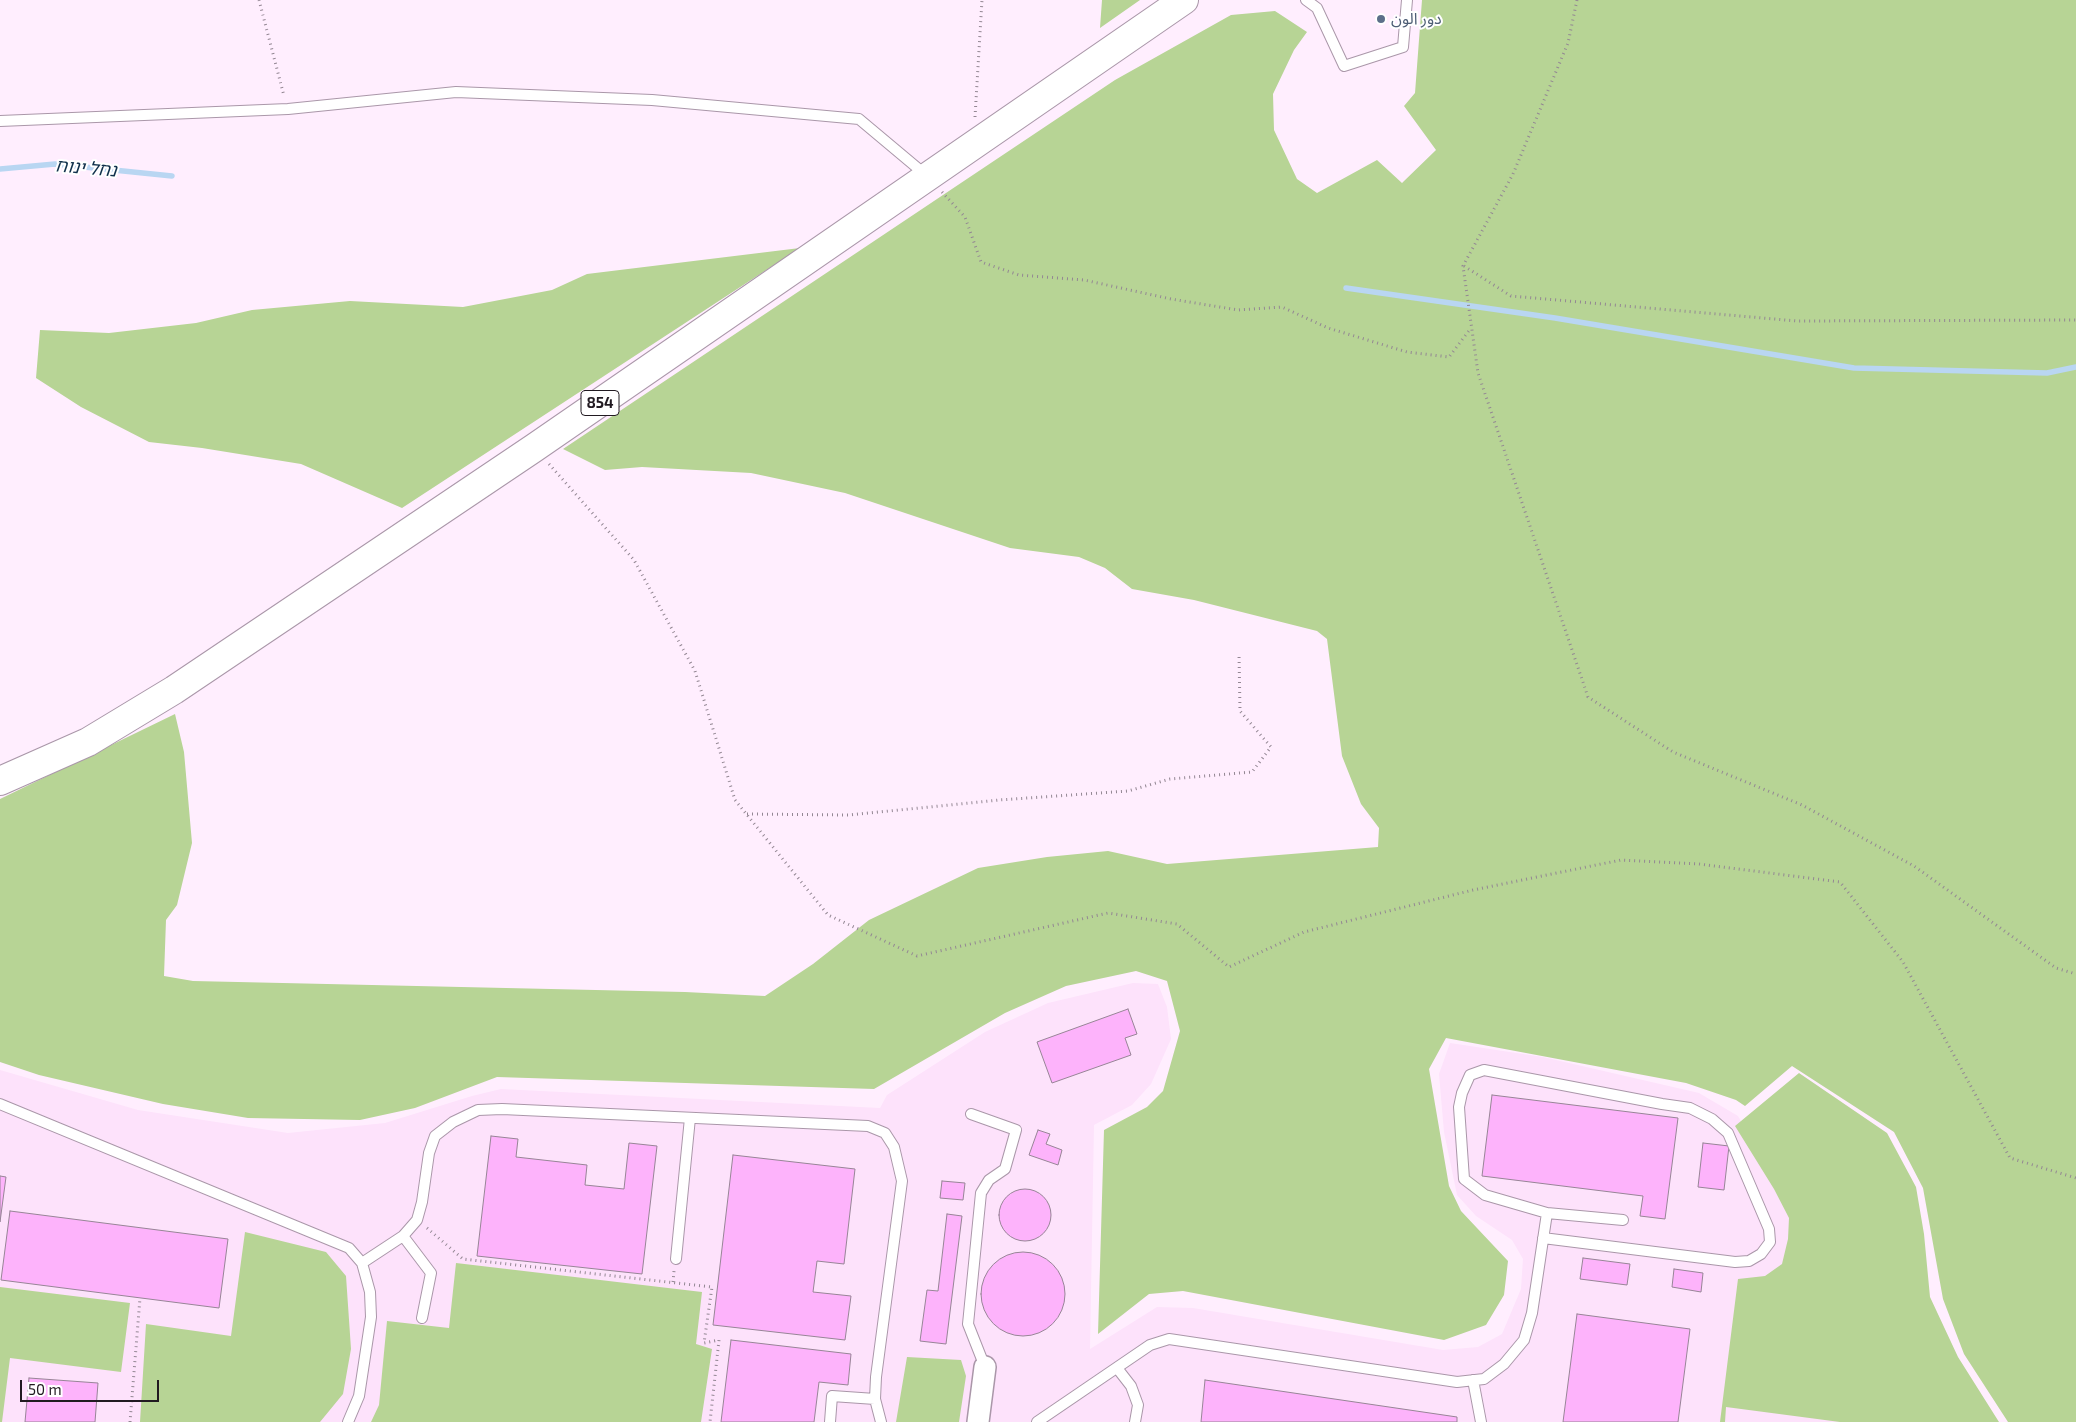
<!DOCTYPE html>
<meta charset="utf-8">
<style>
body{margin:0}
#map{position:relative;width:2076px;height:1422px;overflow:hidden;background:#ffeefe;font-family:"Exo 2",sans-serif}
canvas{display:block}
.scale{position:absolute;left:20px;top:1380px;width:139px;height:22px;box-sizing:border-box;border:2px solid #211a21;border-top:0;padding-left:6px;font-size:15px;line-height:18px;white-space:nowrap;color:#211a21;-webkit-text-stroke:4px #fff;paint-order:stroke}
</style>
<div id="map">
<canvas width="2076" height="1422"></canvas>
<div class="scale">50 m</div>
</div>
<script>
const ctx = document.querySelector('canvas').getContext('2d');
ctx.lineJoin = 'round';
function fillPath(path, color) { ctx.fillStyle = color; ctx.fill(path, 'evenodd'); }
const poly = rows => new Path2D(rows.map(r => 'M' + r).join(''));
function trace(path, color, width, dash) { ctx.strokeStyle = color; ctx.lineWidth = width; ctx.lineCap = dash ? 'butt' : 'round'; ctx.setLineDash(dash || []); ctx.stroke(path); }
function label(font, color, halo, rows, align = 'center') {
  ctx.font = font + ' "Exo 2","Noto Sans Arabic","Noto Sans Hebrew",sans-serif'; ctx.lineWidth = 4; ctx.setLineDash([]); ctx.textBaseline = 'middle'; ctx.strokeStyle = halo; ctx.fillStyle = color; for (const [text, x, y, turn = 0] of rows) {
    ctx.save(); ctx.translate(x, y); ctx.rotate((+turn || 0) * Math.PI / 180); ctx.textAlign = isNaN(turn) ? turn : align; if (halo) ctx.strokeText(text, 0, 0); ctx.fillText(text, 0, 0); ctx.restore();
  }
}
fillPath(poly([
 [1133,983,1158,984,1167,1007,1171,1039,1151,1084,1132,1105,1094,1125,1090,1349,1157,1307,1193,1308,1443,1350,1478,1347,1502,1334,1521,1289,1523,1259,1512,1240,1476,1216,1457,1195,1444,1132,1439,1074,1450,1043,1543,1057,1699,1093,1738,1116,1915,1415,1918,1422,0,1422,0,1070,138,1110,288,1133,385,1123,472,1096,501,1089,880,1108,887,1095,985,1032,1048,1003]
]), '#fde2fb');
fillPath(poly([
 [1102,0,1140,0,1100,28],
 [1422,0,2076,0,2076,1422,2008,1422,1964,1354,1943,1299,1923,1188,1894,1132,1792,1066,1745,1106,1736,1100,1686,1083,1446,1038,1429,1069,1449,1186,1461,1211,1508,1261,1504,1295,1486,1325,1444,1340,1183,1291,1149,1294,1098,1334,1104,1130,1147,1107,1163,1091,1180,1031,1167,981,1136,971,1066,986,1005,1013,874,1089,497,1077,415,1108,360,1120,248,1118,163,1104,39,1075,0,1062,0,799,175,714,184,752,192,843,177,905,166,920,164,976,193,981,685,992,765,996,813,964,869,920,978,868,1047,857,1108,851,1167,864,1378,847,1379,828,1361,804,1342,756,1327,639,1317,631,1194,600,1132,589,1105,568,1079,557,1010,548,845,493,751,473,642,467,605,470,563,449,1115,80,1231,15,1275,11,1307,32,1294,50,1273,94,1274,130,1297,179,1317,193,1377,160,1402,183,1436,150,1404,106,1415,93],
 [800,248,402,508,301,464,202,448,149,442,81,407,36,378,40,330,109,333,196,323,252,310,350,301,463,307,552,290,587,274],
 [1799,1073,1887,1133,1916,1187,1924,1234,1930,1297,1958,1357,1999,1422,1840,1422,1726,1407,1725,1422,1720,1422,1738,1279,1765,1276,1782,1264,1788,1239,1789,1218,1774,1189,1735,1126],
 [245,1232,326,1252,346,1276,351,1349,343,1394,320,1422,140,1422,146,1324,231,1336],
 [456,1263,702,1292,696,1344,712,1349,701,1422,371,1422,379,1405,387,1321,449,1328],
 [0,1287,130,1303,121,1372,10,1358,2,1422,0,1422],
 [907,1357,961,1360,966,1376,959,1422,896,1422]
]), '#b7d495');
trace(poly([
 [0,169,55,164,172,176],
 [1346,288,1555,318,1854,368,2047,373,2076,367]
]), '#b9d6f2', 5.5);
const building = poly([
 [1128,1009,1137,1034,1125,1038,1131,1055,1052,1083,1037,1042,1128,1009],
 [1492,1095,1678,1118,1665,1219,1640,1216,1643,1196,1482,1176,1492,1095],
 [1038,1130,1050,1134,1046,1144,1062,1150,1058,1165,1029,1155,1038,1130],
 [491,1136,518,1139,516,1157,587,1165,585,1185,624,1189,629,1143,657,1146,642,1274,477,1256,491,1136],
 [1703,1143,1729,1146,1724,1190,1698,1187,1703,1143],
 [733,1155,855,1169,844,1264,817,1261,813,1292,851,1296,845,1340,713,1325,733,1155],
 [0,1176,6,1177,0,1222,0,1176],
 [942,1181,965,1183,963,1200,940,1198,942,1181],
 '999 1215a26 26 0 1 1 52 0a26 26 0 1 1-52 0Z',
 [10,1211,228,1239,219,1308,1,1280,10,1211],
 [947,1214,962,1216,946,1344,920,1341,927,1290,938,1291,947,1214],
 '981 1294a42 42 0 1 1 84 0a42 42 0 1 1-84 0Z',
 [1583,1258,1630,1264,1627,1285,1580,1279,1583,1258],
 [1674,1269,1703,1273,1701,1292,1672,1287,1674,1269],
 [1577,1314,1690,1329,1678,1422,1563,1422,1577,1314],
 [731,1340,851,1354,848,1385,819,1382,814,1422,721,1422,731,1340],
 [29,1378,98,1383,95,1422,25,1422,29,1378],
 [1205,1380,1457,1417,1457,1422,1201,1422,1205,1380]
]);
fillPath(building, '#fdb3fb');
trace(building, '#988597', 1);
const lane = poly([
 [1306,0,1317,8,1344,66,1403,47,1407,0],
 [0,121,288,109,456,92,652,100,859,119,927,176],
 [0,1104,349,1248,362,1263,370,1292,371,1317,359,1396,348,1422],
 [971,1114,1016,1130,1005,1169,989,1180,981,1193,968,1324,985,1367],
 [403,1236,431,1273,422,1318],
 [1543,1238,1735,1262,1749,1261,1761,1254,1770,1242,1769,1229,1728,1133,1712,1119,1690,1108,1662,1104,1484,1070,1470,1075,1462,1093,1459,1107,1464,1179,1485,1195,1547,1213],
 [676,1259,690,1118],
 [362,1263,403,1236,417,1220,422,1202,429,1153,435,1136,453,1122,478,1110,502,1109,868,1126,885,1133,894,1147,902,1181,876,1377,875,1399,881,1422],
 [1117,1368,1131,1386,1138,1405,1135,1422],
 [1473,1380,1481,1422],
 [830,1422,832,1396,875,1399],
 [1037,1422,1150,1345,1169,1339,1457,1382,1484,1379,1504,1364,1524,1340,1532,1313,1547,1213,1623,1220]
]);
const street = poly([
 [978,1422,985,1367]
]);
const primary = poly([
 [0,781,88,742,174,690,534,448,1184,0]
]);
trace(lane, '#aa97a9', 12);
trace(street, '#aa97a9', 24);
trace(primary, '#aa97a9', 30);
trace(poly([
 [259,0,284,96],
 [1577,0,1568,43,1513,174,1463,266,1478,373,1588,697,1673,752,1802,805,1914,866,2056,968,2076,974],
 [975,117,982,0],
 [942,192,965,217,981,262,1019,275,1084,280,1171,299,1238,310,1282,307,1328,328,1407,352,1449,357,1471,328],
 [1464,266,1511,296,1797,321,2076,320],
 [549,464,634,560,695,671,735,800,828,915,917,956,1108,913,1177,924,1229,967,1304,932,1473,890,1621,860,1699,864,1840,882,1903,962,2010,1158,2076,1178],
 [747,814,849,815,999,800,1128,791,1170,779,1252,772,1271,747,1240,711,1239,654],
 [427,1228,463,1259,712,1287,704,1343,719,1340,710,1422],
 [673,1282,674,1271],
 [130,1422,140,1298]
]), '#938793', 3, [1, 4]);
trace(lane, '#fff', 10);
trace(street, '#fff', 21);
trace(primary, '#fff', 28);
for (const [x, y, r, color] of [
 [1381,19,5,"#5c6f8a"]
]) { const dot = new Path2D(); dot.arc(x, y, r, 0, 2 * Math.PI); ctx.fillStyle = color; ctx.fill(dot); trace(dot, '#fff', 2); }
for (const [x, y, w] of [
 [600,403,38]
]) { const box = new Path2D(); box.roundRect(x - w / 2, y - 12.5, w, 25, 4); ctx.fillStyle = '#fff'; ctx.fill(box); trace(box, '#211a21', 1); }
label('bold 15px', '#211a21', null, [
 ["854",600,403]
]);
label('16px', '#4e5e75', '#fff', [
 ["دور الون",1391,19]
], 'left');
label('italic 18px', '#11314c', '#fff', [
 ["נחל ינוח",86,168,5]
]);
</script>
